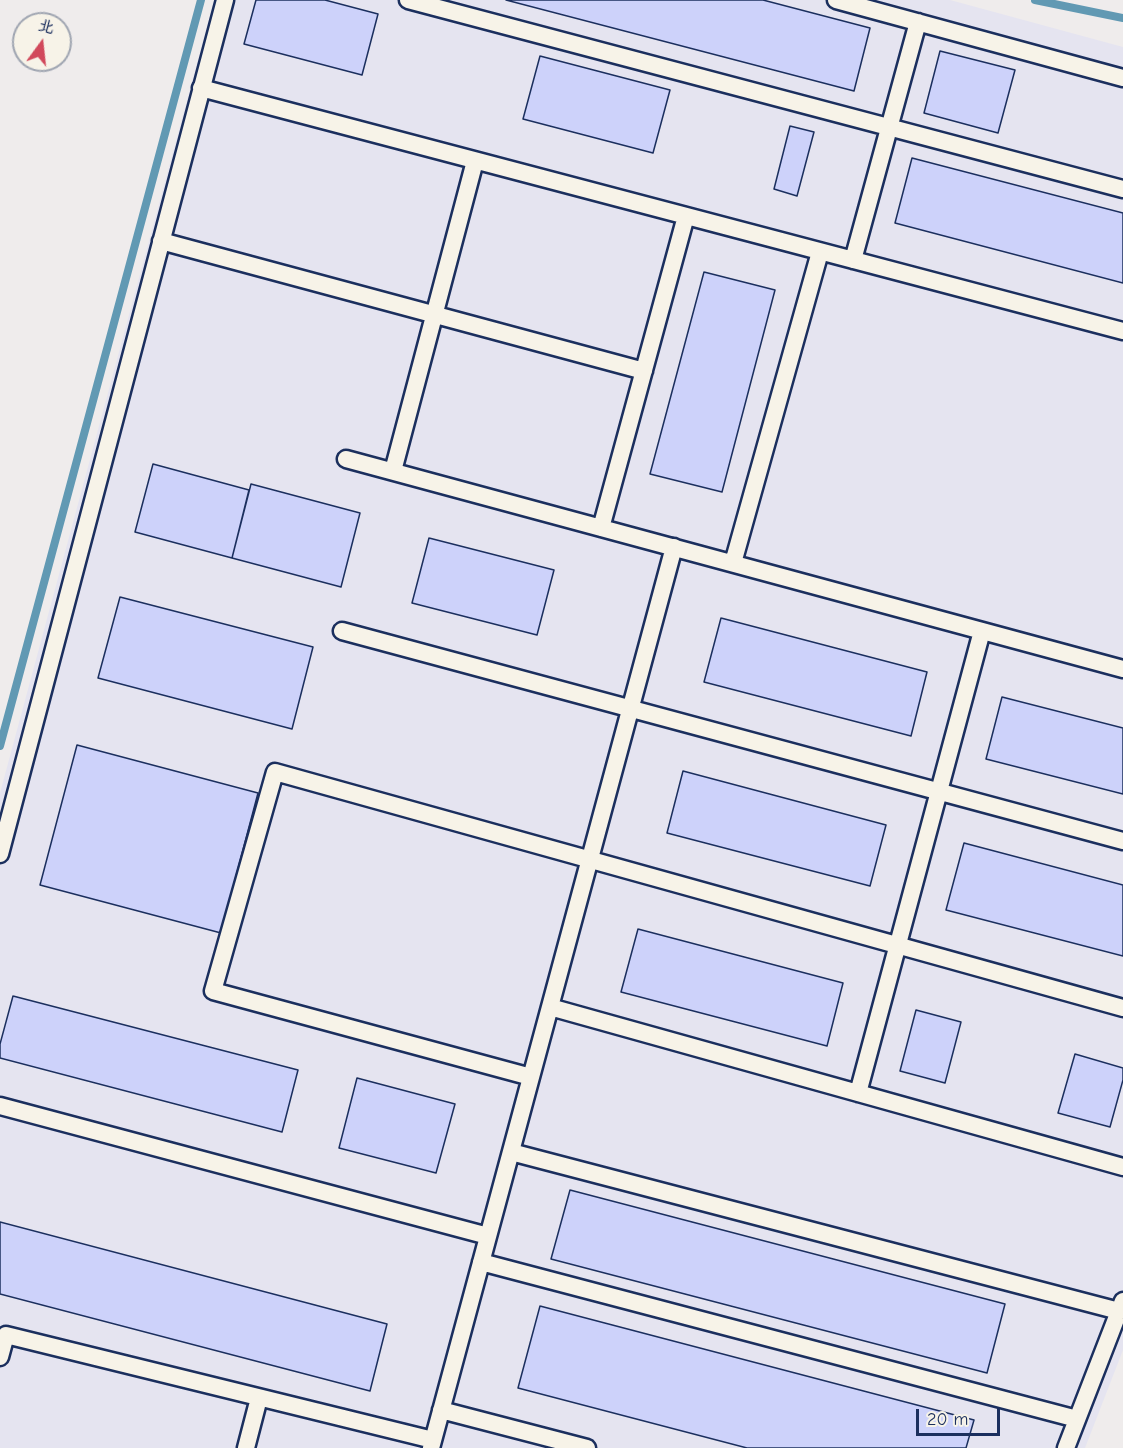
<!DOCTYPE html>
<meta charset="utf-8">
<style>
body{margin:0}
#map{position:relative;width:1123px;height:1448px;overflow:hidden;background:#efecec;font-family:"Comic Neue","LXGW WenKai TC",sans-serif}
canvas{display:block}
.north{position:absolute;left:12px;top:12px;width:60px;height:60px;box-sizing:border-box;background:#f7f3e8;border:2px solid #9fa5b1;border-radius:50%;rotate:15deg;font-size:16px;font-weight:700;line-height:24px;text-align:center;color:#1b2f5e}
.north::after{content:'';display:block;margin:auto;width:21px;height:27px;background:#d1495b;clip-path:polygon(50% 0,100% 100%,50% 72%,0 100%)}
.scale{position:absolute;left:916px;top:1409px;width:84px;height:27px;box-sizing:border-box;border:3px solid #1b2f5e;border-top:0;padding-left:8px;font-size:18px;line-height:21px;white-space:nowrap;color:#1b2f5e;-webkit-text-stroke:4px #f7f3e8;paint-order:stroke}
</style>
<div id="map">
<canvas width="1123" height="1448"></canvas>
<div class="north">北</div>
<div class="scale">20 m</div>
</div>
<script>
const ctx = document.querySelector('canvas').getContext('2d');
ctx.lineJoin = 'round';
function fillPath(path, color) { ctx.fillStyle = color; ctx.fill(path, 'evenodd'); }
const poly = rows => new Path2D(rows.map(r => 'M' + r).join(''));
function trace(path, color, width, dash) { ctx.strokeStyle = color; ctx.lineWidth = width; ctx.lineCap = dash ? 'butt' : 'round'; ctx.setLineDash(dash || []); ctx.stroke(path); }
fillPath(poly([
 [214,0,950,0,1123,47,1123,1350,1085,1448,0,1448,0,793]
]), '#e5e4f0');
trace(poly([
 [1035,0,1123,18],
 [0,746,201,0]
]), '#6199b3', 8);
const building = poly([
 [256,0,325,0,378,14,362,75,244,44,256,0],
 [506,0,763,0,870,28,854,91,506,0],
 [940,51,1015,70,998,133,924,113,940,51],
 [540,56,670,90,653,153,523,119,540,56],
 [790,126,814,132,797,196,774,189,790,126],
 [912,158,1123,213,1123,283,895,223,912,158],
 [704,272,775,290,722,492,650,474,704,272],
 [153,464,249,490,232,558,135,532,153,464],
 [251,484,360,513,341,587,232,558,251,484],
 [429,538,554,570,537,635,412,603,429,538],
 [120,597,313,647,292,729,98,678,120,597],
 [721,618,927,672,911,736,704,682,721,618],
 [1002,697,1123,728,1123,794,986,759,1002,697],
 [77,745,258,793,221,933,40,885,77,745],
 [683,771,886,825,870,886,667,833,683,771],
 [964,843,1123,885,1123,956,946,910,964,843],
 [638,929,843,983,827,1046,621,992,638,929],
 [13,996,298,1070,282,1132,0,1058,0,1044,13,996],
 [916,1010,961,1022,945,1083,900,1071,916,1010],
 [1075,1054,1123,1068,1123,1080,1110,1127,1058,1113,1075,1054],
 [357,1078,455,1104,436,1173,339,1148,357,1078],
 [570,1190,1005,1304,987,1373,551,1259,570,1190],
 [0,1222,387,1324,370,1391,0,1294,0,1222],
 [540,1306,974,1420,966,1448,747,1448,518,1388,540,1306]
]);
fillPath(building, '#cdd2fa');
trace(building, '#1b2f5e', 1.5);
const lane = poly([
 [408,0,1123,189],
 [836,0,1123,78],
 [201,88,1123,331],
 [161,241,644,371],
 [853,260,918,22],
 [346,459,1123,669],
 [393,471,475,161],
 [601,528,686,216],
 [733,563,820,252],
 [342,631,1123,841],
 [0,854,225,0],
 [550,1007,1123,1167],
 [531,1077,213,991,275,772,1123,1008],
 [858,1093,982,631],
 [0,1106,488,1236],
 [511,1152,1119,1311],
 [481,1262,1077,1419],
 [0,1357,6,1335,433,1440],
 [441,1410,587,1448],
 [246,1448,259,1398],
 [431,1448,674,547],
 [1066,1448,1123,1301]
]);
trace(lane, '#1b2f5e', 21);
trace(lane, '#f7f3e8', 16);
</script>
